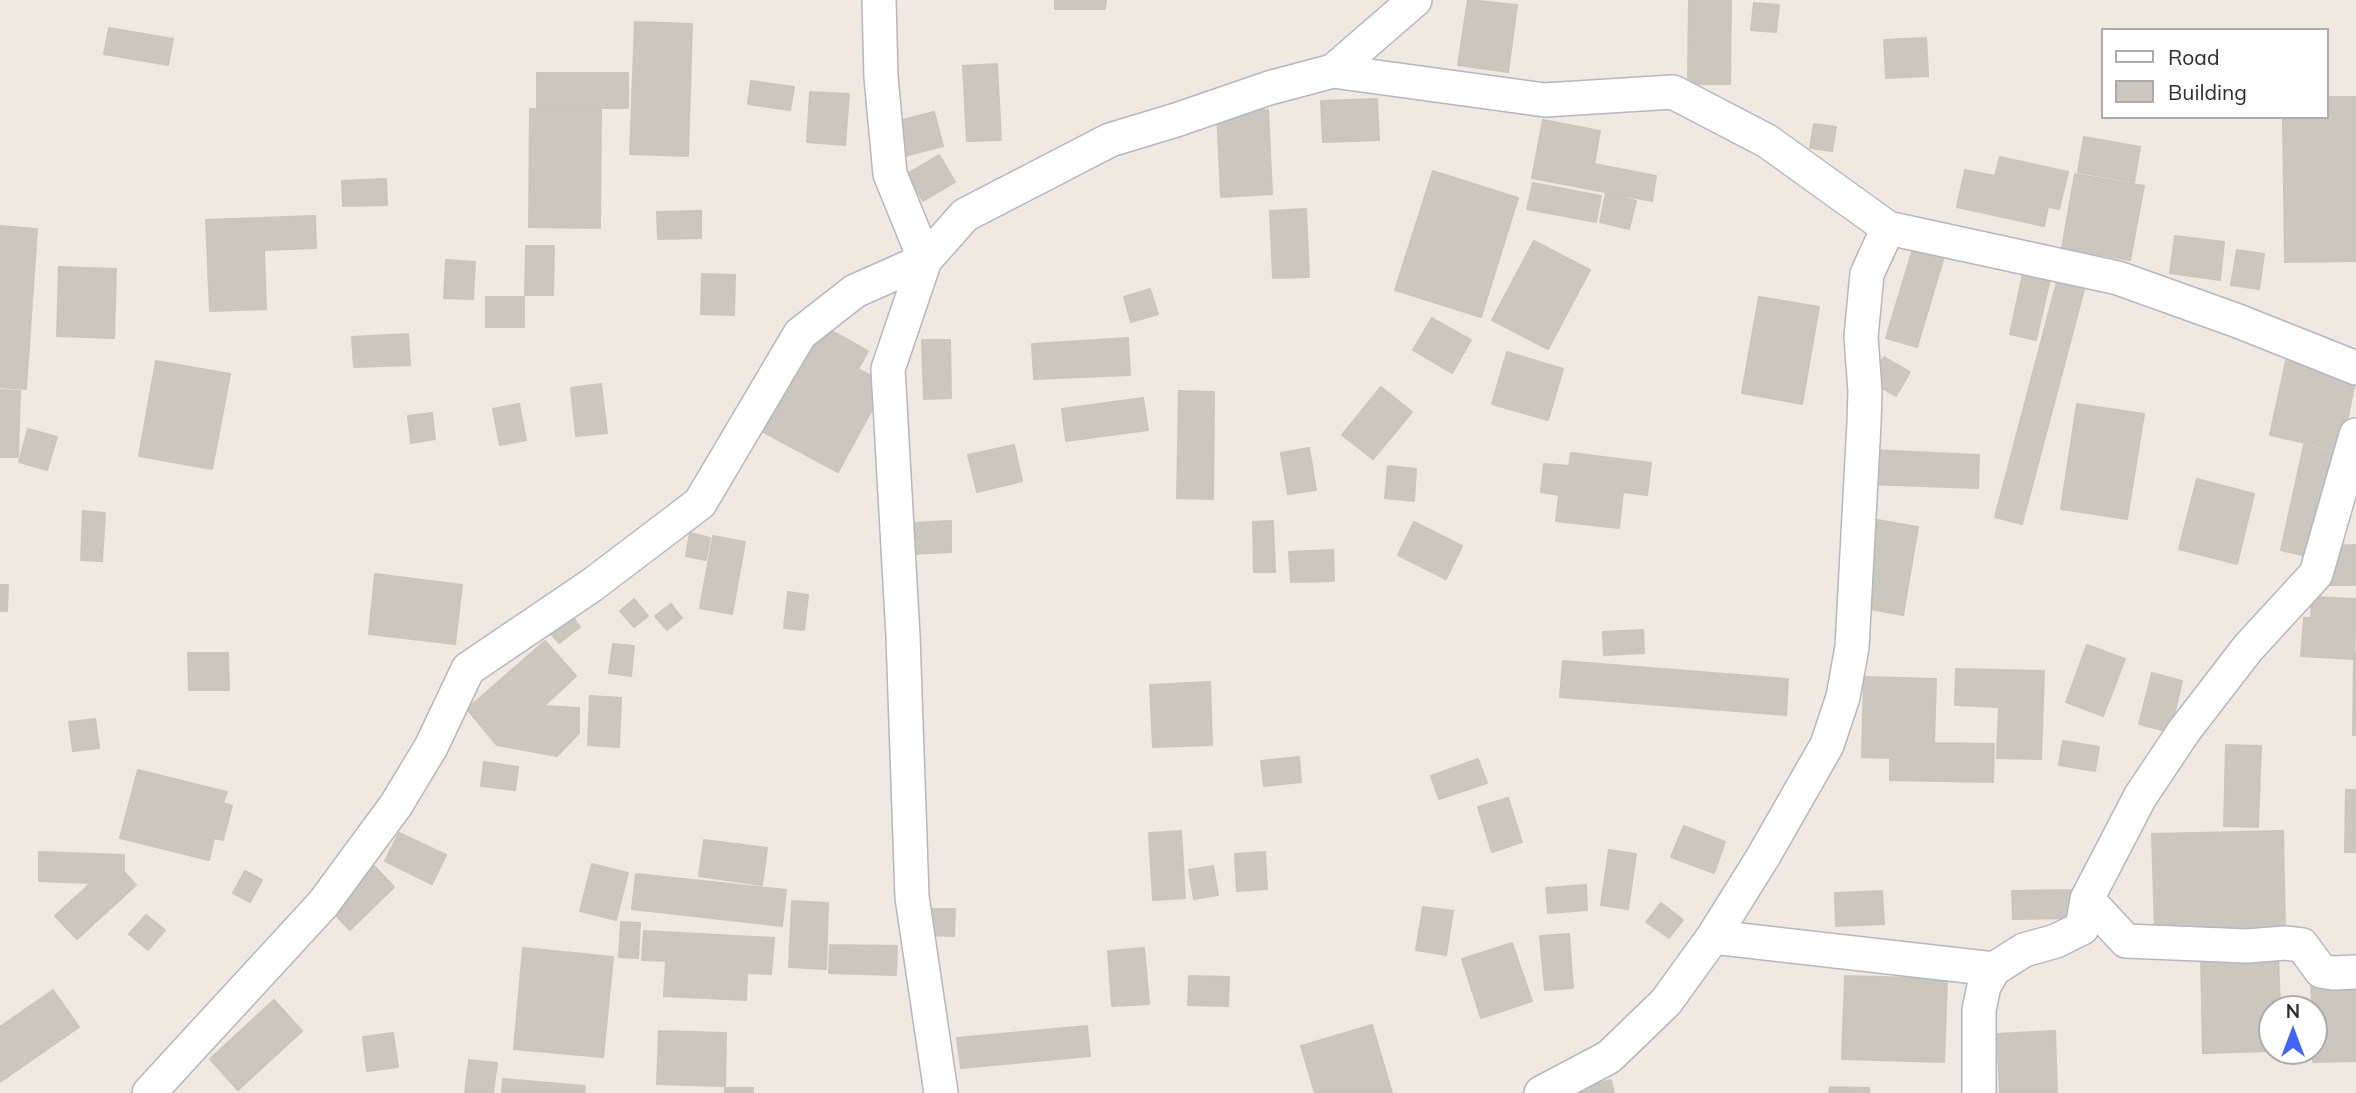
<!DOCTYPE html>
<style>
body{margin:0}
#map{position:relative;width:2356px;height:1093px;overflow:hidden;background:#efe9e1;font-family:Mulish,sans-serif}
canvas{display:block}
.legend{position:absolute;left:2101px;top:28px;width:228px;height:91px;box-sizing:border-box;background:#fff;border:2px solid #ababab;margin:0;padding:9px 12px;list-style:none;font-size:21px;color:#2e2e2e}
.legend li{display:flex;align-items:center;gap:14px;height:35px}
.legend b{width:35px;border:2px solid #ababab}
.north{position:absolute;left:2258px;top:995px;width:70px;height:70px;box-sizing:border-box;background:#fff;border:2px solid #ababab;border-radius:50%;rotate:0deg;font-size:19px;font-weight:700;line-height:28px;text-align:center;color:#2e2e2e}
.north::after{content:'';display:block;margin:auto;width:24px;height:32px;background:#4264fb;clip-path:polygon(50% 0,100% 100%,50% 72%,0 100%)}
</style>
<div id="map">
<canvas width="2356" height="1093"></canvas>
<ul class="legend">
<li><b style="height:9px;background:#fff"></b>Road</li>
<li><b style="height:19px;background:#cbc7bf"></b>Building</li>
</ul>
<div class="north">N</div>
</div>
<script>
const ctx = document.querySelector('canvas').getContext('2d');
ctx.lineJoin = 'round';
function fillPath(path, color) { ctx.fillStyle = color; ctx.fill(path, 'evenodd'); }
const poly = rows => new Path2D(rows.map(r => 'M' + r).join(''));
function trace(path, color, width, dash) { ctx.strokeStyle = color; ctx.lineWidth = width; ctx.lineCap = dash ? 'butt' : 'round'; ctx.setLineDash(dash || []); ctx.stroke(path); }
const building = poly([
 [1055,0,1106,0,1105,9,1055,9,1055,0],
 [1468,0,1517,5,1508,72,1458,65,1468,0],
 [1689,0,1731,0,1730,84,1688,84,1689,0],
 [1754,3,1779,5,1776,32,1751,30,1754,3],
 [635,22,692,24,688,156,630,154,635,22],
 [109,28,173,39,168,65,104,54,109,28],
 [1926,38,1928,76,1886,78,1884,40,1926,38],
 [997,64,1001,140,967,141,963,66,997,64],
 [537,73,628,73,628,108,537,108,537,73],
 [751,81,794,87,790,110,748,104,751,81],
 [810,92,849,94,845,145,807,142,810,92],
 [2326,97,2356,97,2356,261,2285,262,2283,117,2326,117,2326,97],
 [1377,99,1379,140,1323,142,1321,101,1377,99],
 [530,109,601,110,600,228,529,227,530,109],
 [1268,110,1272,194,1221,197,1217,112,1268,110],
 [934,112,943,146,901,157,891,123,934,112],
 [1543,120,1600,131,1594,164,1656,176,1652,201,1532,178,1543,120],
 [1814,124,1836,127,1832,151,1810,148,1814,124],
 [2084,137,2140,147,2134,182,2078,172,2084,137],
 [939,155,955,182,923,201,907,174,939,155],
 [2000,157,2068,172,2059,209,2048,207,2044,226,1957,207,1965,170,1995,176,2000,157],
 [1433,171,1518,198,1481,317,1395,290,1433,171],
 [2075,174,2144,186,2130,260,2062,248,2075,174],
 [386,179,387,205,343,206,342,181,386,179],
 [1533,183,1601,196,1596,222,1527,209,1533,183],
 [1606,193,1636,201,1629,229,1600,222,1606,193],
 [1306,209,1309,277,1273,278,1270,211,1306,209],
 [701,211,701,238,658,239,657,212,701,211],
 [315,216,316,248,264,250,266,309,210,311,206,220,315,216],
 [0,226,37,229,26,389,0,387,0,226],
 [2175,236,2224,242,2220,280,2170,273,2175,236],
 [1534,241,1590,270,1548,349,1492,320,1534,241],
 [1915,242,1946,250,1917,347,1886,338,1915,242],
 [526,246,554,246,553,295,525,295,526,246],
 [2237,250,2264,254,2259,289,2231,285,2237,250],
 [446,260,475,262,473,299,444,298,446,260],
 [59,267,116,269,114,338,57,336,59,267],
 [2024,269,2051,275,2036,340,2010,334,2024,269],
 [702,274,735,275,734,315,701,314,702,274],
 [2059,274,2086,282,2022,524,1995,517,2059,274],
 [1150,289,1158,314,1131,322,1124,297,1150,289],
 [486,297,524,297,524,327,486,327,486,297],
 [1759,297,1819,307,1802,404,1742,393,1759,297],
 [1432,318,1471,340,1452,373,1413,350,1432,318],
 [816,322,868,351,858,369,886,384,838,472,758,429,816,322],
 [408,334,410,365,354,367,352,337,408,334],
 [1128,338,1130,375,1034,379,1032,344,1128,338],
 [922,340,950,340,951,398,924,399,922,340],
 [1507,352,1563,369,1548,420,1492,404,1507,352],
 [1884,357,1910,372,1896,396,1870,381,1884,357],
 [156,361,230,374,212,469,139,456,156,361],
 [2286,361,2356,377,2341,451,2270,435,2286,361],
 [601,384,607,433,576,436,571,388,601,384],
 [1381,387,1412,412,1373,459,1342,435,1381,387],
 [0,390,20,391,18,457,0,457,0,390],
 [1179,391,1214,392,1213,499,1177,498,1179,391],
 [1143,398,1148,430,1066,441,1062,409,1143,398],
 [519,404,526,440,500,445,493,409,519,404],
 [2077,404,2144,414,2127,519,2061,509,2077,404],
 [432,413,435,439,411,443,408,416,432,413],
 [28,429,57,437,47,470,19,462,28,429],
 [1014,445,1022,481,977,492,968,455,1014,445],
 [2304,445,2339,453,2316,558,2281,550,2304,445],
 [1309,448,1316,490,1288,494,1281,453,1309,448],
 [1869,450,1979,455,1978,488,1868,484,1869,450],
 [1571,453,1651,463,1647,495,1623,492,1619,528,1556,521,1559,495,1541,492,1544,464,1569,466,1571,453],
 [1388,466,1416,469,1414,501,1385,498,1388,466],
 [2197,479,2254,494,2237,564,2179,549,2197,479],
 [83,511,105,513,102,561,81,560,83,511],
 [1871,519,1918,527,1903,615,1855,606,1871,519],
 [951,521,951,552,911,554,911,523,951,521],
 [1273,521,1275,572,1254,572,1253,522,1273,521],
 [1414,522,1462,546,1446,579,1398,555,1414,522],
 [690,533,710,538,706,560,686,556,690,533],
 [713,536,745,542,732,614,700,608,713,536],
 [2356,545,2356,585,2330,585,2329,546,2356,545],
 [1333,550,1334,581,1291,582,1289,552,1333,550],
 [375,574,462,585,455,644,369,634,375,574],
 [0,585,8,585,7,611,0,611,0,585],
 [788,592,808,595,804,630,784,628,788,592],
 [2312,597,2356,599,2354,659,2301,656,2304,618,2311,618,2312,597],
 [634,599,648,616,634,627,620,611,634,599],
 [671,604,682,618,667,630,655,616,671,604],
 [567,609,580,627,559,643,545,626,567,609],
 [1643,630,1644,653,1604,655,1603,632,1643,630],
 [545,641,576,676,544,706,579,708,579,733,557,756,497,745,467,709,545,641],
 [613,644,634,646,631,676,609,673,613,644],
 [2087,645,2125,659,2103,716,2066,702,2087,645],
 [2354,652,2356,652,2356,735,2353,735,2354,652],
 [188,653,228,653,229,690,189,690,188,653],
 [1563,661,1788,679,1786,715,1560,697,1563,661],
 [1956,669,2044,671,2041,759,1997,758,1999,707,1955,705,1956,669],
 [2152,673,2182,681,2170,732,2139,724,2152,673],
 [1864,677,1936,679,1934,743,1994,744,1993,782,1890,780,1890,758,1862,757,1864,677],
 [1210,682,1212,745,1153,747,1150,685,1210,682],
 [590,696,621,698,619,747,588,745,590,696],
 [95,719,99,748,73,751,69,722,95,719],
 [2063,741,2099,747,2095,771,2059,765,2063,741],
 [2226,745,2261,746,2258,827,2224,826,2226,745],
 [1299,757,1301,782,1264,786,1261,761,1299,757],
 [1478,759,1487,783,1439,799,1431,776,1478,759],
 [484,762,518,767,515,790,481,786,484,762],
 [138,770,227,792,223,803,232,806,223,840,214,838,209,860,120,838,138,770],
 [2346,790,2356,790,2356,852,2345,852,2346,790],
 [1508,798,1522,842,1492,852,1478,807,1508,798],
 [1684,826,1725,842,1714,873,1671,857,1684,826],
 [1181,831,1185,898,1153,900,1149,833,1181,831],
 [2283,831,2285,929,2155,932,2152,834,2283,831],
 [399,833,446,855,432,884,385,861,399,833],
 [704,840,767,848,762,885,699,876,704,840],
 [1609,850,1636,854,1628,909,1601,905,1609,850],
 [39,852,124,855,124,872,136,885,77,939,55,916,91,883,39,881,39,852],
 [1265,852,1267,889,1237,891,1235,854,1265,852],
 [592,864,628,873,616,920,580,911,592,864],
 [373,865,394,887,350,930,329,908,373,865],
 [1213,866,1218,895,1194,899,1189,870,1213,866],
 [245,871,262,880,250,902,233,893,245,871],
 [636,874,786,890,782,926,632,909,636,874],
 [1586,885,1587,910,1548,913,1546,888,1586,885],
 [2074,890,2074,918,2013,919,2012,891,2074,890],
 [1882,891,1884,924,1836,926,1835,893,1882,891],
 [792,901,828,903,826,969,789,967,792,901],
 [1661,903,1683,920,1669,938,1646,922,1661,903],
 [1423,907,1453,911,1446,955,1416,950,1423,907],
 [926,909,955,909,954,936,925,935,926,909],
 [146,915,165,930,148,950,129,934,146,915],
 [621,922,640,923,638,958,619,957,621,922],
 [644,931,774,938,771,974,747,973,746,1000,664,996,666,961,642,960,644,931],
 [1569,934,1573,988,1545,990,1540,936,1569,934],
 [1512,943,1532,1001,1481,1018,1462,959,1512,943],
 [830,945,897,946,896,975,829,973,830,945],
 [523,948,613,957,603,1057,514,1049,523,948],
 [1144,948,1149,1004,1112,1006,1108,951,1144,948],
 [2278,954,2280,1009,2272,1009,2274,1051,2203,1053,2201,956,2278,954],
 [1189,976,1229,977,1228,1006,1188,1005,1189,976],
 [1845,976,1947,979,1944,1062,1842,1059,1845,976],
 [2356,976,2356,1061,2313,1062,2314,1009,2312,1009,2311,977,2356,976],
 [53,990,79,1027,0,1082,0,1027,53,990],
 [274,1000,302,1031,238,1090,210,1059,274,1000],
 [1372,1025,1392,1093,1315,1093,1301,1046,1372,1025],
 [1087,1026,1090,1056,961,1068,957,1038,1087,1026],
 [659,1031,726,1033,725,1086,657,1084,659,1031],
 [2055,1031,2057,1093,2000,1093,1997,1034,2055,1031],
 [393,1033,398,1067,367,1071,363,1037,393,1033],
 [469,1060,497,1063,493,1093,465,1093,469,1060],
 [503,1079,585,1086,584,1093,502,1093,503,1079],
 [1611,1080,1614,1093,1563,1093,1611,1080],
 [1830,1087,1869,1088,1869,1093,1829,1093,1830,1087],
 [725,1088,753,1088,753,1093,725,1093,725,1088]
]);
fillPath(building, '#cbc7bf');
trace(building, '#cbc5ba', 2);
const minor = poly([
 [879,0,881,77,890,174,925,260,888,369,903,636,912,897,941,1093],
 [1333,71,1545,100,1673,92,1767,141,1888,228,2118,278,2238,321,2356,368],
 [2087,899,2126,941,2247,946,2285,943,2302,945,2321,971,2333,973,2356,972],
 [1713,937,1994,969],
 [149,1093,323,904,396,805,431,747,468,669,592,585,700,503,800,334,855,291,925,260,965,215,1110,140,1176,120,1269,88,1333,71,1415,0],
 [1541,1093,1609,1057,1666,1002,1713,937,1763,857,1827,745,1843,697,1852,647,1864,423,1865,391,1861,337,1867,274,1888,228],
 [1979,1093,1979,1010,1984,986,1994,969,2024,950,2056,941,2082,928,2087,899,2140,797,2184,731,2248,648,2316,574,2356,435]
]);
trace(minor, '#b4b7c1', 36);
trace(minor, '#fff', 33);
</script>
